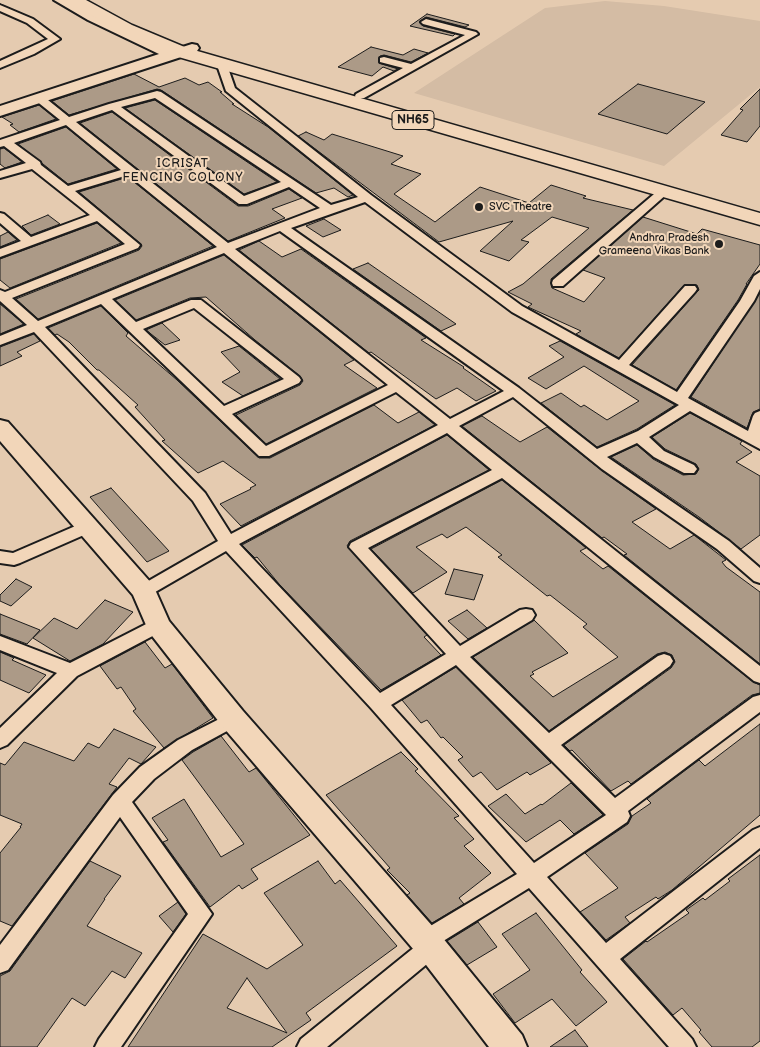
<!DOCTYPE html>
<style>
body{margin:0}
canvas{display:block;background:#e5cbb0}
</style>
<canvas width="760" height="1047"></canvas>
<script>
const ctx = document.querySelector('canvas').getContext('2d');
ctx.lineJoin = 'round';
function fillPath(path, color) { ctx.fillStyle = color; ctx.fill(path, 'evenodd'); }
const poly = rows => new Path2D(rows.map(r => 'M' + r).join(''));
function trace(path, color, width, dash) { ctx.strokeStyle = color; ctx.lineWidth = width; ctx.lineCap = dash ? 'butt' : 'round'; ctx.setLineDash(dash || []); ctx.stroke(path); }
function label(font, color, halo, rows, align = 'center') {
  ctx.font = font + ' "Balsamiq Sans",sans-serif'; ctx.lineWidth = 4; ctx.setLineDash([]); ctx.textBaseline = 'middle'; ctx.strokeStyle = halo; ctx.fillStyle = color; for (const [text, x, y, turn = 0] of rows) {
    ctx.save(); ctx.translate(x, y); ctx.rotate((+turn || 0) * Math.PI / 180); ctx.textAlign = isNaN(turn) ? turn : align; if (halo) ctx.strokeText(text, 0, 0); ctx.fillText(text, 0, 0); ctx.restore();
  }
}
fillPath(poly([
 [605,1,664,6,760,21,760,87,664,166,414,93,545,8]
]), '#d4bca4');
const building = poly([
 [427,14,469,25,465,27,426,17,419,22,423,26,455,34,453,36,410,26,427,14],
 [371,47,403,55,414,49,428,53,411,62,384,55,380,56,379,63,398,69,394,71,383,67,372,76,338,67,371,47],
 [134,74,159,87,185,78,199,85,208,82,222,92,220,92,234,104,232,104,268,127,353,195,348,197,334,188,316,193,161,90,157,89,69,115,52,101,134,74],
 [638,84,705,102,667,134,598,114,638,84],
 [760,89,760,126,747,142,721,135,743,110,740,109,760,89],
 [155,100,277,182,244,194,125,108,155,100],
 [39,105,56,119,19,132,10,125,13,124,2,117,39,105],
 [112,112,238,206,248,206,289,189,302,198,272,209,285,218,228,241,80,123,112,112],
 [66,127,117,169,68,184,18,144,66,127],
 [306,132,324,140,332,134,403,156,391,164,421,174,394,194,435,222,480,187,529,203,551,185,586,196,583,198,633,210,551,279,552,288,584,302,605,278,583,270,643,217,697,234,702,229,760,245,760,264,746,284,747,284,738,300,676,390,632,365,696,293,699,290,697,285,684,285,619,358,576,334,581,331,528,307,532,304,508,292,523,284,589,228,552,217,521,240,529,242,509,261,480,251,513,221,439,242,298,136,306,132],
 [4,148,22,162,5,168,0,164,0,149,4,148],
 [128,177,213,246,38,319,16,299,139,250,142,246,141,244,79,192,128,177],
 [48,215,60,224,31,235,22,226,48,215],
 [324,219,341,230,323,237,306,226,324,219],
 [97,223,121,243,10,288,0,280,0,259,97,223],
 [8,232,17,240,0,247,0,236,8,232],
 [259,241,282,257,301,249,426,338,421,340,464,367,463,368,496,391,476,401,457,388,436,399,371,352,369,353,239,250,259,241],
 [224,255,354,360,344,365,377,388,266,444,236,415,300,385,303,381,300,376,255,340,206,297,190,298,136,320,115,300,224,255],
 [368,263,456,324,441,331,353,269,368,263],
 [760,293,760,409,753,412,747,428,691,397,760,293],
 [0,304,24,324,0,334,0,304],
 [101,306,128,333,126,336,177,380,259,458,270,458,374,405,398,423,419,412,435,425,241,526,220,504,251,489,250,488,256,485,223,461,198,473,162,441,165,440,135,407,138,405,99,370,97,370,69,342,57,334,55,335,48,328,101,306],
 [162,323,180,340,165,345,146,330,162,323],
 [34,334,40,341,17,352,22,356,0,366,0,347,34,334],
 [560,341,675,405,637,429,597,447,541,403,561,393,581,407,584,405,607,420,639,401,584,366,546,389,528,378,564,357,549,346,560,341],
 [239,346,280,379,243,396,222,382,240,372,221,352,239,346],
 [690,413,742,441,740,444,752,452,736,462,760,476,760,535,741,549,699,517,611,457,637,445,653,459,683,475,696,474,699,469,696,464,665,449,652,437,690,413],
 [482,416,520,442,547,427,601,470,656,509,632,522,670,549,694,535,726,560,722,562,726,567,760,592,760,664,624,555,627,554,604,537,602,538,462,426,482,416],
 [447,435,489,470,350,541,347,546,427,635,424,637,441,655,381,690,279,584,257,557,255,558,242,545,447,435],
 [502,480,586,548,580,551,603,569,608,566,753,682,760,685,760,693,752,695,631,784,628,781,611,791,572,750,570,751,564,745,671,668,675,662,672,655,665,652,657,654,549,731,473,657,534,620,568,653,532,672,534,674,530,676,553,697,618,657,583,627,587,624,550,595,547,596,498,557,502,555,466,527,447,538,442,534,416,547,447,572,413,593,371,549,502,480],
 [111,488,169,551,147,562,90,497,111,488],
 [454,569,483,575,474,600,445,594,454,569],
 [16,579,32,587,11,606,0,601,0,595,16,579],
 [105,600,133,612,103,644,70,661,33,638,54,618,77,629,105,600],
 [467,610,487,628,468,639,448,621,467,610],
 [0,614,40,630,27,644,0,634,0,614],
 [145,642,165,668,172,664,213,718,164,748,133,711,136,709,121,687,117,689,100,666,145,642],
 [0,652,14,658,12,660,46,675,29,693,0,680,0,652],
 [456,667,551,763,530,775,527,772,497,790,481,772,473,777,458,760,463,757,443,737,441,738,427,720,421,723,402,700,456,667],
 [760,724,760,815,672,890,658,899,656,897,625,917,630,923,606,940,580,912,618,888,585,853,628,824,632,816,651,803,647,799,699,760,705,766,760,724],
 [114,729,156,747,141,764,129,758,109,784,117,787,12,926,0,921,0,853,21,827,20,827,22,824,0,815,0,763,5,765,24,742,74,761,88,743,99,748,114,729],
 [221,736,249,772,256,768,310,835,251,869,258,879,242,889,239,885,210,907,163,842,168,840,152,818,184,799,221,857,244,844,182,760,193,752,221,736],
 [401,752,418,769,415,771,459,816,454,818,474,839,464,846,491,873,459,898,464,904,432,923,407,895,410,893,387,870,390,868,326,795,401,752],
 [571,783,603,815,574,834,560,820,526,842,488,806,506,794,525,814,541,804,542,805,571,783],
 [760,855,760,1041,752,1047,712,1047,699,1032,701,1030,682,1008,673,1015,623,959,646,941,647,942,689,913,686,910,703,898,705,900,730,881,728,879,760,855],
 [90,861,121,876,104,899,105,899,87,926,142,953,125,978,112,971,85,1006,72,998,37,1047,0,1047,0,976,10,971,90,861],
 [318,861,335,884,340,880,397,946,306,1013,311,1020,272,1047,128,1047,203,934,267,969,303,945,264,893,318,861],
 [247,978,287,1033,227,1008,247,978],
 [178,902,186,914,173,932,159,916,178,902],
 [536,913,582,970,580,972,607,1002,576,1026,552,999,515,1023,493,994,530,970,502,934,536,913],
 [478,922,497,947,467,965,447,941,478,922],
 [575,1030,588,1047,550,1047,575,1030]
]);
fillPath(building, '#ac9a87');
trace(building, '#1c1c1c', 1);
const street = poly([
 [0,5,33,19,60,39,34,54,0,68,0,61,48,39,27,23,0,11,0,5],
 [426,19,476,32,478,34,364,98,356,98,355,96,356,94,403,68,380,62,380,58,384,57,411,64,465,35,423,24,421,22,426,19],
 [222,62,227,65,235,88,371,195,522,306,619,360,685,286,695,286,697,289,695,292,629,365,677,392,740,301,754,276,760,272,760,289,754,301,688,398,748,431,753,416,755,413,760,411,760,449,690,411,649,437,664,451,694,465,697,469,694,473,684,473,654,457,637,443,607,457,729,541,760,568,760,583,754,581,717,549,602,469,513,397,459,426,760,666,760,683,754,681,502,478,368,548,460,646,520,610,526,609,532,610,535,615,532,620,470,657,549,733,658,656,664,654,670,656,673,661,670,666,561,745,615,798,753,697,760,695,760,712,628,811,630,816,627,822,547,877,606,943,753,830,760,827,760,848,620,959,692,1039,696,1047,669,1047,529,888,440,943,442,947,439,954,327,1047,297,1047,301,1039,416,946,414,941,417,934,517,874,371,708,226,551,150,595,144,597,138,595,135,591,138,587,218,541,193,501,34,332,0,345,0,336,27,325,0,301,0,290,5,292,125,244,97,221,0,257,0,249,21,241,0,223,0,213,4,214,31,237,90,215,32,169,0,178,0,171,26,163,4,146,0,147,0,140,60,120,35,100,34,98,35,96,43,96,69,117,109,104,157,91,161,92,331,205,358,197,226,91,217,65,222,62],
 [155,98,281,182,244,196,121,107,155,98],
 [112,110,239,204,247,204,289,187,320,208,228,243,76,122,112,110],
 [66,125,121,170,68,186,41,165,40,162,14,143,66,125],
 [128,175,217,247,38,321,12,298,138,248,140,245,75,191,128,175],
 [365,202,512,312,679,405,638,431,597,449,519,388,291,228,365,202],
 [280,231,504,391,450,419,235,249,280,231],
 [224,253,388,385,266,446,232,414,299,383,301,380,299,377,201,300,191,300,136,322,112,299,224,253],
 [101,304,259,456,269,456,396,392,438,425,231,534,205,493,45,327,101,304],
 [194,308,284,379,224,406,143,329,194,308],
 [447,433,492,470,351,543,349,547,446,654,380,693,239,544,447,433],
 [456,665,606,815,534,863,391,705,456,665],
 [664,187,668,189,670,191,668,193,563,286,553,286,552,283,553,280,660,189,664,187],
 [87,521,93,523,95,527,93,531,20,563,14,565,0,563,0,551,13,553,87,521],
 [158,618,164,620,167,625,164,630,77,676,7,745,0,748,0,728,57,673,0,650,0,636,70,663,158,618],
 [233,712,240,714,242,719,240,724,192,750,154,779,132,802,212,914,121,1047,95,1047,99,1039,188,914,120,817,8,970,0,973,0,945,113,795,140,767,178,740,233,712]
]);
const secondary = poly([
 [54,0,71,0,173,50,192,44,197,45,199,48,197,51,178,58,0,116,0,106,159,54,88,20,54,0],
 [0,420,8,422,153,585,169,621,243,711,442,937,522,1035,527,1047,489,1047,420,957,223,727,149,632,133,595,0,441,0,420]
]);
const highway = poly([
 [66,0,86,0,132,25,187,48,760,213,760,225,175,56,120,31,69,3,66,0]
]);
trace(street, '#1c1c1c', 4);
trace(secondary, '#1c1c1c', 4);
trace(highway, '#1c1c1c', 3);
fillPath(street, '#f2d6b9');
fillPath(secondary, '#f2d6b9');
fillPath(highway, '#f2d6b9');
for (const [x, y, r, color] of [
 [479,207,5,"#1c1c1c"],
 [719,244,5,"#1c1c1c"]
]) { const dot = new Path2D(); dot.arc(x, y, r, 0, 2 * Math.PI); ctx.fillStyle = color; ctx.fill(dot); trace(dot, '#f2d6b9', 2); }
label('11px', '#1c1c1c', '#f2d6b9', [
 ["SVC Theatre",489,207],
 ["Andhra Pradesh",709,238,"right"],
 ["Grameena Vikas Bank",709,251,"right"]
], 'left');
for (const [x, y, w] of [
 [413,120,42]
]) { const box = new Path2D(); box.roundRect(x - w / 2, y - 9.5, w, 19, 4); ctx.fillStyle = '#f2d6b9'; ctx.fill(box); trace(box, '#1c1c1c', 1); }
label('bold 12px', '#1c1c1c', null, [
 ["NH65",413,120]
]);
ctx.letterSpacing = '1px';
label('12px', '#1c1c1c', '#f2d6b9', [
 ["ICRISAT",183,164],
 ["FENCING COLONY",183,178]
]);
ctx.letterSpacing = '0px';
</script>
